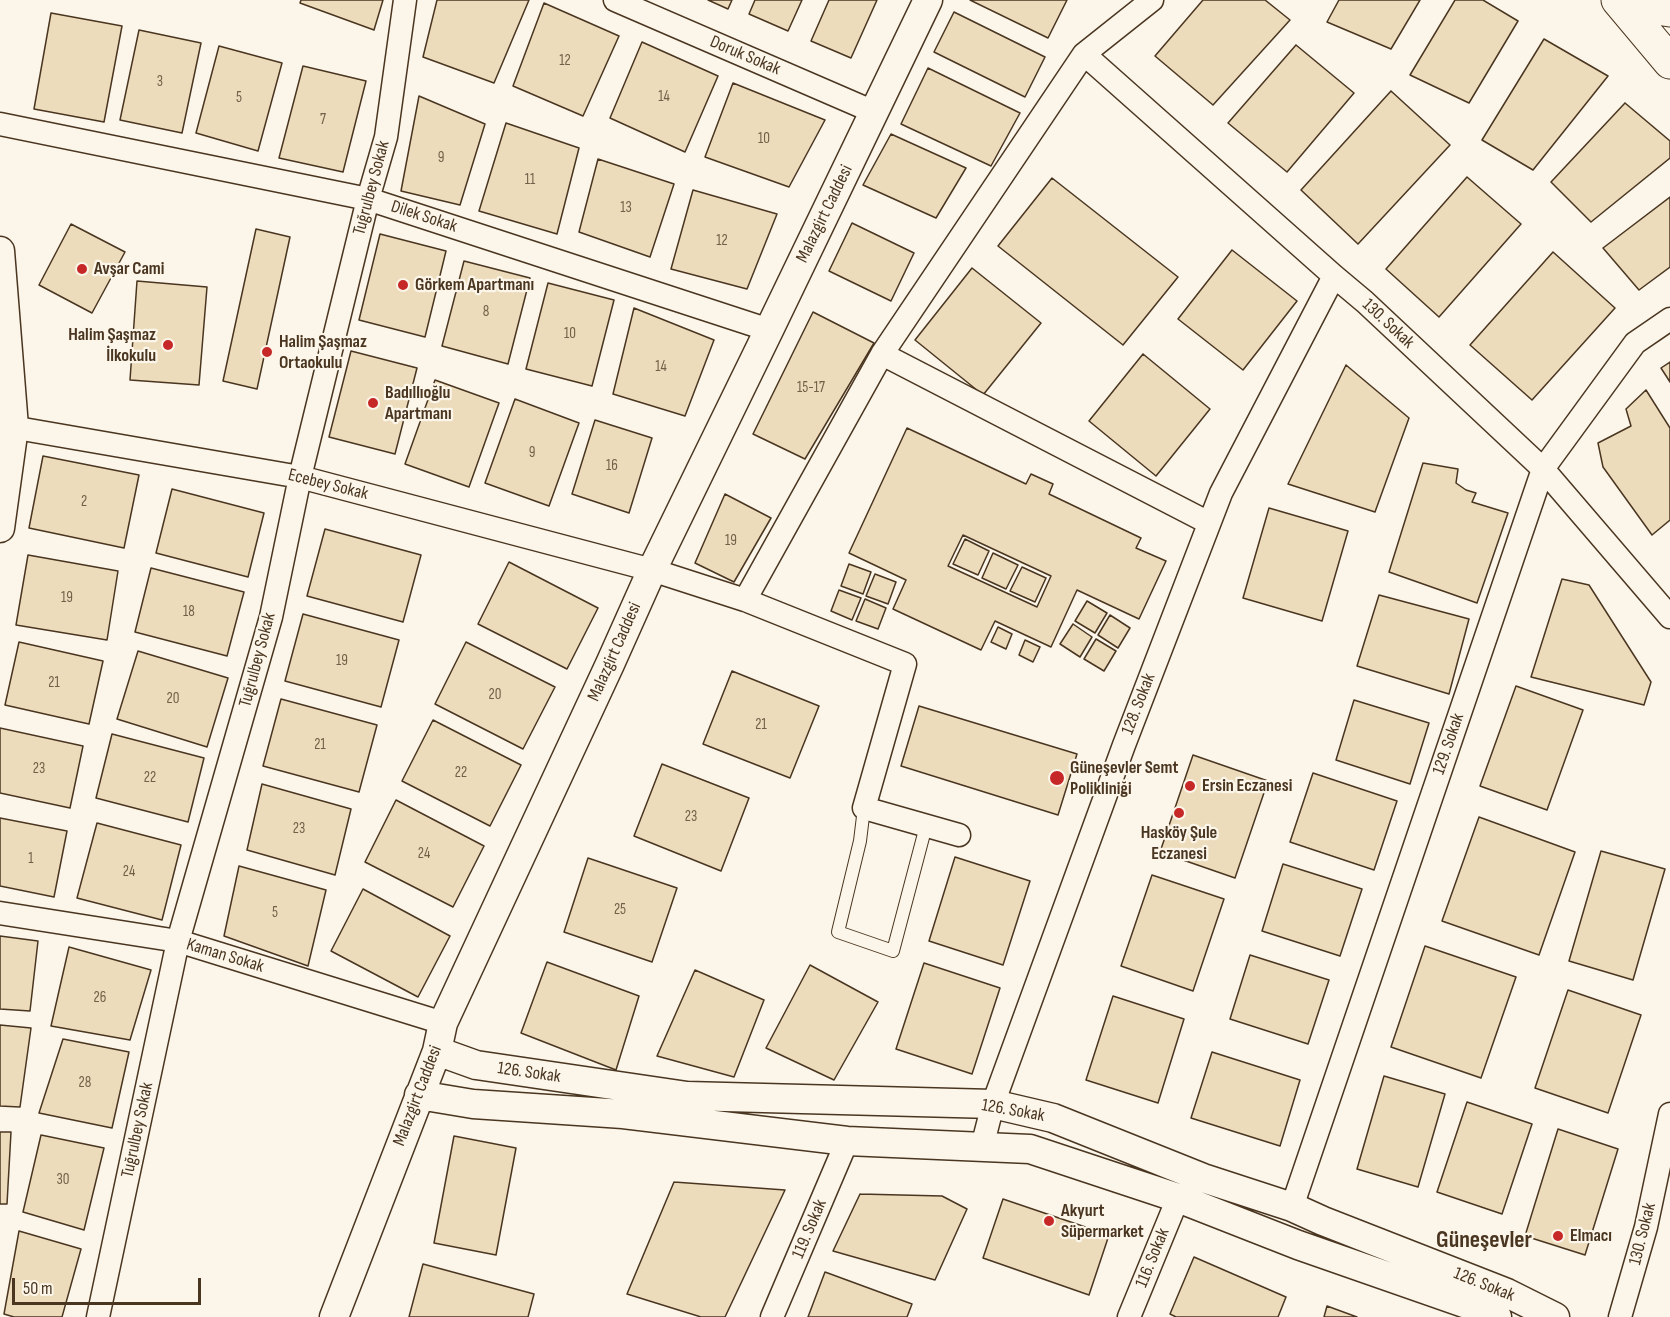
<!DOCTYPE html>
<meta charset="utf-8">
<style>
body{margin:0}
#map{position:relative;width:1670px;height:1317px;overflow:hidden;background:#fbf6e9;font-family:"Sofia Sans Condensed",sans-serif}
canvas{display:block}
.scale{position:absolute;left:12px;top:1278px;width:189px;height:27px;box-sizing:border-box;border:3px solid #4a3520;border-top:0;padding-left:8px;font-size:18px;line-height:21px;white-space:nowrap;color:#4a3520;-webkit-text-stroke:4px #fbf6e9;paint-order:stroke}
</style>
<div id="map">
<canvas width="1670" height="1317"></canvas>
<div class="scale">50 m</div>
</div>
<script>
const ctx = document.querySelector('canvas').getContext('2d');
ctx.lineJoin = 'round';
function fillPath(path, color) { ctx.fillStyle = color; ctx.fill(path, 'evenodd'); }
const poly = rows => new Path2D(rows.map(r => 'M' + r).join(''));
function trace(path, color, width, dash) { ctx.strokeStyle = color; ctx.lineWidth = width; ctx.lineCap = dash ? 'butt' : 'round'; ctx.setLineDash(dash || []); ctx.stroke(path); }
function label(font, color, halo, rows, align = 'center') {
  ctx.font = font + ' "Sofia Sans Condensed",sans-serif'; ctx.lineWidth = 4.5; ctx.setLineDash([]); ctx.textBaseline = 'middle'; ctx.strokeStyle = halo; ctx.fillStyle = color; for (const [text, x, y, turn = 0] of rows) {
    ctx.save(); ctx.translate(x, y); ctx.rotate((+turn || 0) * Math.PI / 180); ctx.textAlign = isNaN(turn) ? turn : align; if (halo) ctx.strokeText(text, 0, 0); ctx.fillText(text, 0, 0); ctx.restore();
  }
}
const building = poly([
 [301,0,383,0,374,30,300,3,301,0],
 [437,0,529,0,494,83,423,57,437,0],
 [708,0,732,0,728,9,708,0],
 [755,0,802,0,788,31,749,14,755,0],
 [829,0,877,0,851,58,811,41,829,0],
 [970,0,1067,0,1048,38,970,0],
 [1203,0,1265,0,1290,20,1213,105,1155,56,1203,0],
 [1339,0,1420,0,1391,49,1327,22,1339,0],
 [1455,0,1483,0,1518,21,1469,103,1410,75,1455,0],
 [544,3,619,36,583,116,513,86,544,3],
 [954,12,1045,57,1025,97,934,52,954,12],
 [51,13,122,26,104,122,34,109,51,13],
 [139,30,201,43,182,133,120,120,139,30],
 [1544,39,1608,76,1533,170,1482,140,1544,39],
 [642,42,718,76,685,152,610,118,642,42],
 [1296,45,1354,93,1287,172,1228,123,1296,45],
 [219,46,282,63,258,151,196,133,219,46],
 [303,66,366,81,343,172,279,158,303,66],
 [928,68,1020,113,991,166,901,124,928,68],
 [733,83,825,120,789,187,705,157,733,83],
 [1391,91,1450,145,1358,244,1301,190,1391,91],
 [419,96,485,124,460,205,401,191,419,96],
 [1625,103,1670,141,1670,158,1591,222,1551,182,1625,103],
 [506,123,579,148,557,234,479,211,506,123],
 [891,134,966,168,936,218,863,185,891,134],
 [598,159,674,184,650,257,579,232,598,159],
 [1467,177,1521,224,1439,317,1386,269,1467,177],
 [1052,178,1178,277,1123,345,998,246,1052,178],
 [693,190,777,214,747,289,671,269,693,190],
 [1670,197,1670,267,1639,290,1603,248,1670,197],
 [852,223,914,253,891,301,829,271,852,223],
 [71,224,125,252,92,313,39,285,71,224],
 [256,229,290,237,257,389,223,381,256,229],
 [380,234,446,251,425,337,359,320,380,234],
 [1232,250,1297,301,1243,370,1178,319,1232,250],
 [1553,252,1615,308,1532,400,1470,345,1553,252],
 [464,261,530,278,508,364,442,346,464,261],
 [972,268,1041,323,983,395,915,340,972,268],
 [137,281,207,287,199,385,130,380,137,281],
 [548,283,614,300,592,386,526,369,548,283],
 [634,308,714,340,685,416,613,394,634,308],
 [813,312,874,343,805,459,753,434,813,312],
 [351,351,417,368,395,454,329,437,351,351],
 [1143,354,1210,409,1156,476,1089,421,1143,354],
 [1670,362,1670,382,1661,368,1670,362],
 [1346,365,1409,418,1375,512,1288,484,1346,365],
 [435,380,499,403,469,487,405,464,435,380],
 [1646,390,1670,428,1670,520,1652,535,1603,467,1598,443,1631,426,1626,409,1646,390],
 [515,399,579,423,549,506,485,483,515,399],
 [595,420,652,438,629,513,572,494,595,420],
 [907,428,1026,484,1031,474,1053,484,1049,494,1141,538,1136,548,1166,561,1139,619,1077,590,1051,647,995,621,981,650,893,609,906,580,849,553,907,428],
 [963,535,1051,576,1037,607,948,566,963,535],
 [43,456,139,475,124,548,29,528,43,456],
 [1423,463,1458,469,1456,483,1466,490,1476,493,1472,502,1508,513,1477,603,1389,572,1423,463],
 [172,489,264,513,248,577,156,553,172,489],
 [725,494,771,518,734,582,695,563,725,494],
 [1269,508,1348,531,1322,621,1243,598,1269,508],
 [325,529,421,555,403,622,307,596,325,529],
 [965,539,989,551,978,575,953,564,965,539],
 [993,553,1018,565,1006,589,982,578,993,553],
 [28,555,118,571,107,640,16,625,28,555],
 [509,562,598,608,567,669,478,624,509,562],
 [849,564,871,572,863,594,841,586,849,564],
 [1022,567,1046,578,1035,602,1010,591,1022,567],
 [151,568,244,592,227,656,135,632,151,568],
 [875,574,896,582,888,604,866,596,875,574],
 [1562,579,1589,585,1651,682,1644,705,1531,677,1562,579],
 [839,590,861,598,852,620,831,611,839,590],
 [1379,595,1469,619,1449,694,1357,666,1379,595],
 [865,599,886,608,878,629,856,621,865,599],
 [1087,601,1107,613,1095,633,1075,621,1087,601],
 [303,614,399,640,381,707,285,681,303,614],
 [1110,615,1130,628,1118,648,1098,635,1110,615],
 [1073,624,1092,637,1080,657,1060,644,1073,624],
 [998,627,1012,634,1006,649,991,642,998,627],
 [1096,639,1116,651,1104,671,1084,659,1096,639],
 [1025,640,1040,647,1033,662,1019,655,1025,640],
 [19,642,103,661,89,724,5,705,19,642],
 [466,642,555,687,523,749,435,704,466,642],
 [138,651,228,678,207,747,117,719,138,651],
 [732,671,819,706,790,778,703,744,732,671],
 [1516,686,1583,710,1547,810,1480,786,1516,686],
 [281,699,377,725,359,792,263,766,281,699],
 [1354,700,1429,723,1410,784,1336,760,1354,700],
 [919,706,1077,754,1058,815,901,766,919,706],
 [433,720,521,765,490,826,402,781,433,720],
 [0,728,83,746,70,808,0,793,0,728],
 [112,734,204,758,188,822,96,798,112,734],
 [1193,755,1268,781,1235,878,1160,852,1193,755],
 [662,764,749,798,721,871,634,836,662,764],
 [1313,773,1397,801,1374,870,1290,842,1313,773],
 [262,784,351,809,335,875,247,850,262,784],
 [396,800,484,846,453,907,365,862,396,800],
 [1479,817,1575,852,1539,955,1442,921,1479,817],
 [0,818,67,831,54,897,0,886,0,818],
 [97,823,181,845,162,920,77,898,97,823],
 [1601,851,1665,869,1633,980,1569,961,1601,851],
 [955,857,1030,881,1003,965,929,941,955,857],
 [588,858,677,888,652,962,564,932,588,858],
 [1283,864,1362,889,1340,956,1262,931,1283,864],
 [239,866,326,890,308,966,224,936,239,866],
 [1152,875,1224,899,1193,991,1121,966,1152,875],
 [363,889,450,936,418,997,331,951,363,889],
 [0,936,38,941,30,1011,0,1009,0,936],
 [1425,946,1516,977,1481,1078,1391,1047,1425,946],
 [69,947,151,970,130,1040,51,1026,69,947],
 [1250,955,1329,980,1308,1044,1230,1019,1250,955],
 [547,962,639,996,616,1070,521,1033,547,962],
 [924,963,1000,988,972,1074,896,1049,924,963],
 [810,965,878,1002,834,1080,766,1048,810,965],
 [695,970,764,1000,734,1077,657,1056,695,970],
 [1568,990,1641,1015,1608,1113,1535,1088,1568,990],
 [1113,996,1184,1019,1158,1103,1086,1080,1113,996],
 [0,1025,31,1028,20,1107,0,1106,0,1025],
 [63,1039,129,1052,112,1128,39,1113,63,1039],
 [1212,1052,1300,1080,1280,1146,1191,1118,1212,1052],
 [1384,1076,1445,1094,1418,1187,1357,1169,1384,1076],
 [1467,1102,1532,1124,1502,1214,1437,1192,1467,1102],
 [1558,1129,1618,1149,1585,1255,1525,1236,1558,1129],
 [0,1132,11,1132,7,1204,0,1204,0,1132],
 [41,1135,104,1148,84,1230,23,1212,41,1135],
 [454,1136,516,1148,496,1255,434,1243,454,1136],
 [674,1182,785,1190,725,1317,701,1317,627,1294,674,1182],
 [860,1194,942,1196,967,1209,935,1280,833,1251,860,1194],
 [1003,1199,1109,1235,1089,1295,983,1258,1003,1199],
 [19,1231,81,1249,62,1317,14,1317,4,1314,19,1231],
 [1194,1257,1286,1297,1278,1317,1176,1317,1170,1314,1194,1257],
 [423,1264,534,1294,528,1317,409,1317,423,1264],
 [825,1272,912,1304,907,1317,808,1317,825,1272],
 [1327,1306,1357,1317,1324,1317,1327,1306]
]);
fillPath(building, '#ecdcbc');
trace(building, '#4a3520', 1.5);
const service = poly([
 [864,808,860,841,838,932,893,951,926,826]
]);
const minor = poly([
 [615,0,874,112],
 [1084,54,1334,276,1365,302,1543,469,1670,617],
 [0,124,368,199,769,330],
 [882,354,1209,523],
 [0,425,300,477,652,570,745,600,905,664,864,808,959,835],
 [745,600,882,354,1084,54,1152,0],
 [0,913,178,941,443,1023],
 [982,1147,993,1104,1124,745,1221,493,1334,276],
 [1292,1207,1543,469,1635,343,1670,319],
 [98,1317,178,941,271,617,300,477,368,199,386,137,405,0],
 [772,1317,847,1141],
 [1129,1317,1178,1198],
 [1620,1317,1646,1227,1670,1114]
]);
const tertiary = poly([
 [0,251,14,427,0,528],
 [437,1051,476,1065,687,1096,993,1104,1053,1118,1203,1178,1292,1207,1323,1221,1507,1293,1555,1317],
 [419,1095,473,1104,623,1114,847,1141,1030,1149,1178,1198,1298,1245,1487,1311,1497,1317],
 [334,1317,437,1051,443,1023,610,664,652,570,769,330,928,0]
]);
const primary = poly([
 [1618,0,1670,62],
 [1622,3,1670,10]
]);
trace(service, '#4a3520', 14);
trace(minor, '#4a3520', 25);
trace(tertiary, '#4a3520', 31);
trace(primary, '#4a3520', 35);
trace(service, '#fbf6e9', 12);
trace(minor, '#fbf6e9', 22);
trace(tertiary, '#fbf6e9', 28);
trace(primary, '#fbf6e9', 33);
for (const [x, y, r, color] of [
 [82,269,6,"#c62828"],
 [403,285,6,"#c62828"],
 [168,345,6,"#c62828"],
 [267,352,6,"#c62828"],
 [373,403,6,"#c62828"],
 [1057,778,8,"#c62828"],
 [1190,786,6,"#c62828"],
 [1179,813,6,"#c62828"],
 [1049,1221,6,"#c62828"],
 [1558,1236,6,"#c62828"]
]) { const dot = new Path2D(); dot.arc(x, y, r, 0, 2 * Math.PI); ctx.fillStyle = color; ctx.fill(dot); trace(dot, '#fbf6e9', 2); }
label('15px', '#725f47', null, [
 ["12",565,61],
 ["3",160,82],
 ["14",664,97],
 ["5",239,98],
 ["7",323,120],
 ["10",764,139],
 ["9",441,158],
 ["11",530,180],
 ["13",626,208],
 ["12",722,241],
 ["8",486,312],
 ["10",570,334],
 ["14",661,367],
 ["15-17",811,388],
 ["9",532,453],
 ["16",612,466],
 ["2",84,502],
 ["19",731,541],
 ["19",67,598],
 ["18",189,612],
 ["19",342,661],
 ["21",54,683],
 ["20",495,695],
 ["20",173,699],
 ["21",761,725],
 ["21",320,745],
 ["23",39,769],
 ["22",461,773],
 ["22",150,778],
 ["23",691,817],
 ["23",299,829],
 ["24",424,854],
 ["1",31,859],
 ["24",129,872],
 ["25",620,910],
 ["5",275,913],
 ["26",100,998],
 ["28",85,1083],
 ["30",63,1180]
]);
label('18px', '#4a3520', '#fbf6e9', [
 ["Doruk Sokak",745,56,23],
 ["Tuğrulbey Sokak",372,188,-75],
 ["Malazgirt Caddesi",825,214,-64],
 ["Dilek Sokak",424,217,18],
 ["130. Sokak",1388,324,43],
 ["Ecebey Sokak",328,485,14],
 ["Malazgirt Caddesi",615,652,-66],
 ["Tuğrulbey Sokak",258,660,-75],
 ["128. Sokak",1139,704,-69],
 ["129. Sokak",1449,744,-71],
 ["Kaman Sokak",225,956,17],
 ["126. Sokak",529,1073,8],
 ["Malazgirt Caddesi",418,1096,-69],
 ["126. Sokak",1013,1111,10],
 ["Tuğrulbey Sokak",138,1130,-78],
 ["119. Sokak",810,1229,-67],
 ["130. Sokak",1643,1234,-76],
 ["116. Sokak",1153,1258,-68],
 ["126. Sokak",1484,1285,22]
]);
label('bold 18px', '#4a3520', '#fbf6e9', [
 ["Avşar Cami",94,269],
 ["Görkem Apartmanı",415,285],
 ["Halim Şaşmaz",156,335,"right"],
 ["İlkokulu",156,356,"right"],
 ["Halim Şaşmaz",279,342],
 ["Ortaokulu",279,363],
 ["Badıllıoğlu",385,393],
 ["Apartmanı",385,414],
 ["Güneşevler Semt",1070,768],
 ["Polikliniği",1070,789],
 ["Ersin Eczanesi",1202,786],
 ["Hasköy Şule",1179,833,"center"],
 ["Eczanesi",1179,854,"center"],
 ["Akyurt",1061,1211],
 ["Süpermarket",1061,1232],
 ["Elmacı",1570,1236]
], 'left');
label('bold 24px', '#4a3520', '#fbf6e9', [
 ["Güneşevler",1484,1241]
]);
</script>
